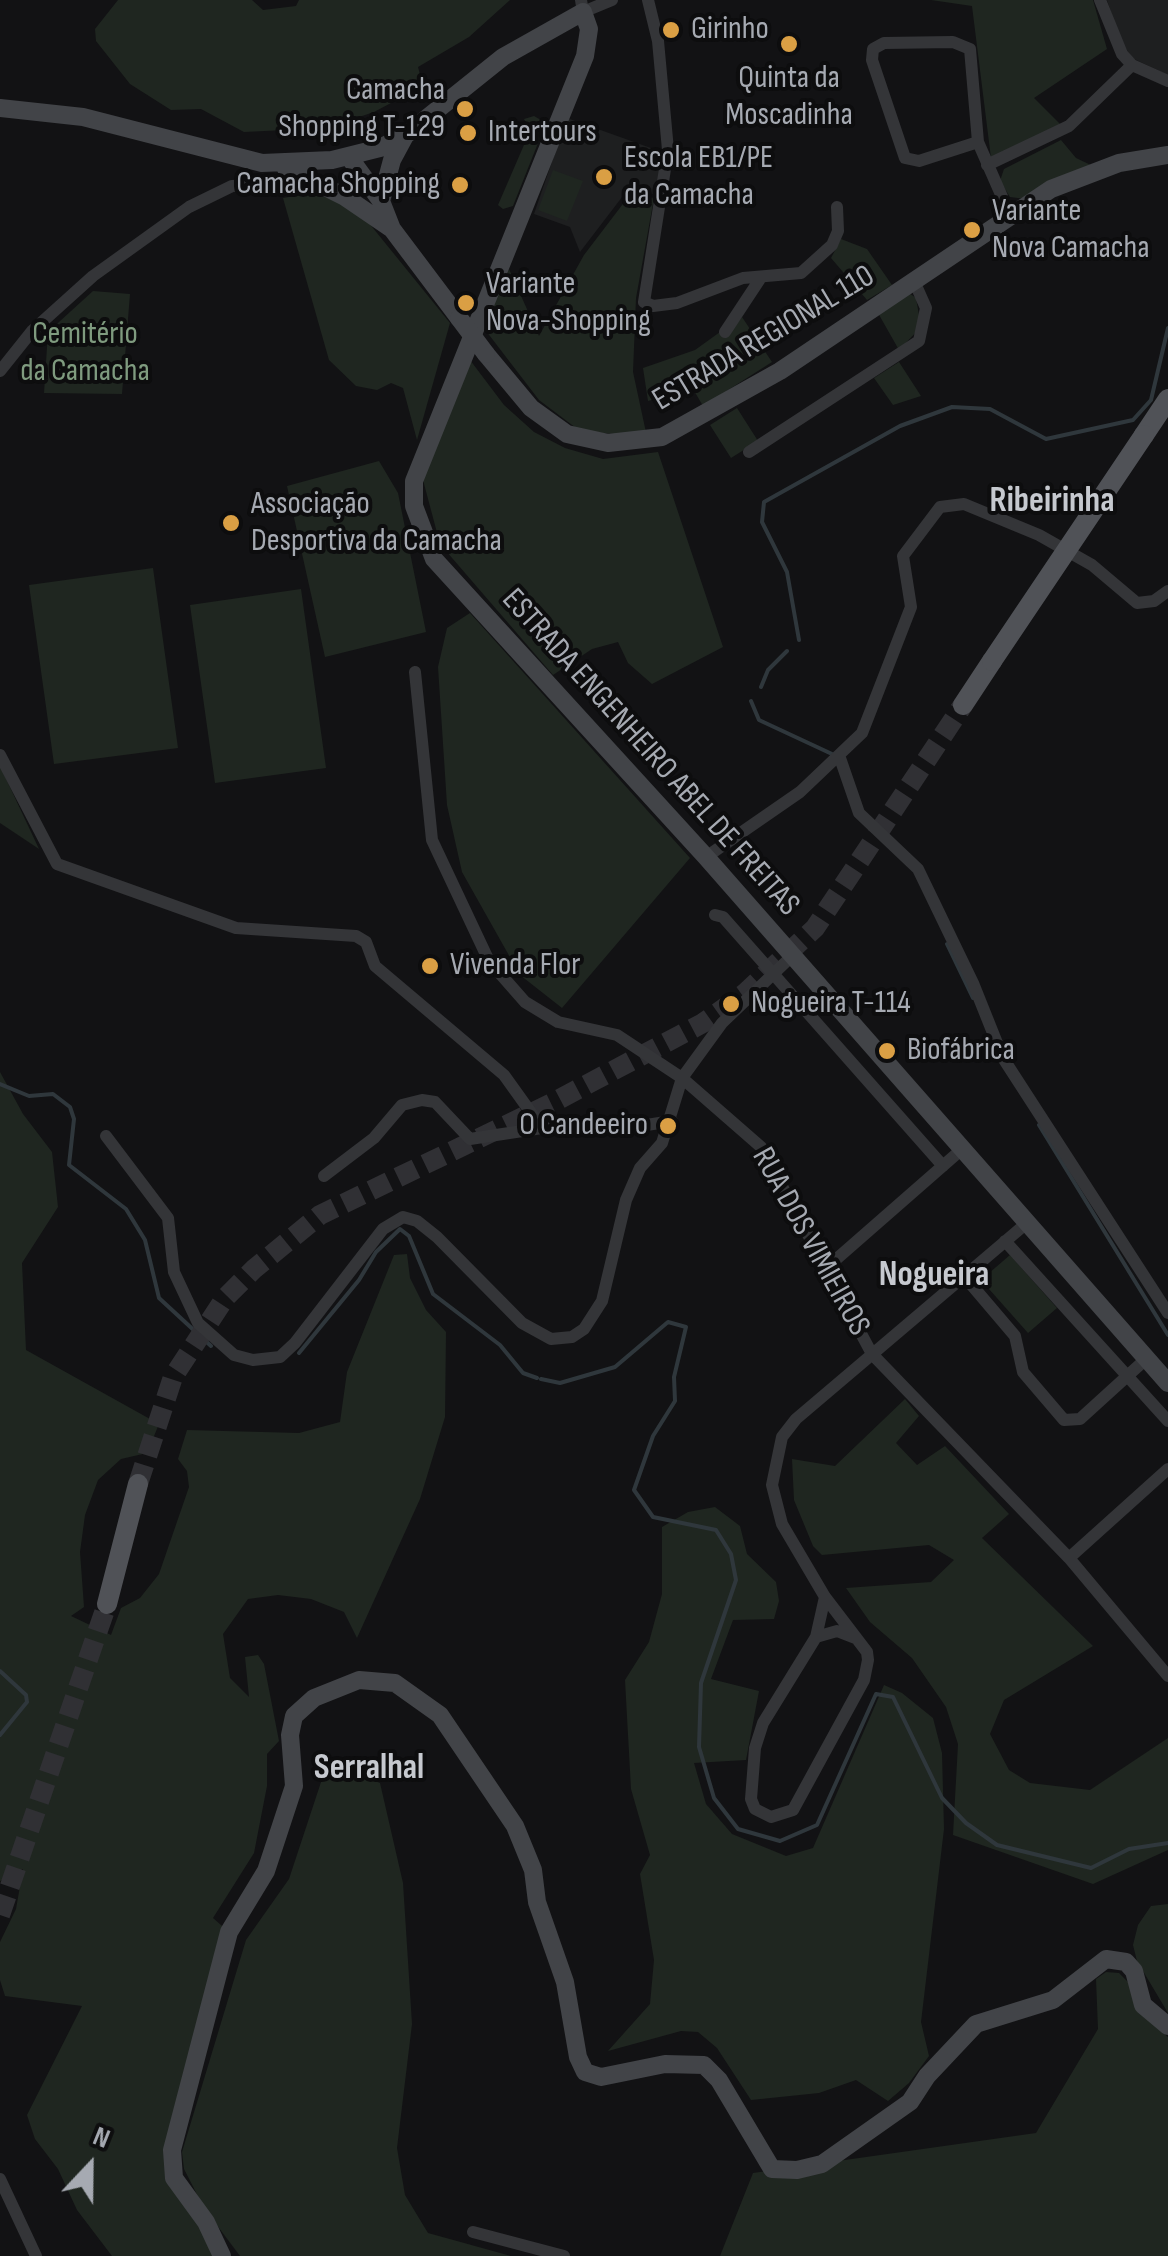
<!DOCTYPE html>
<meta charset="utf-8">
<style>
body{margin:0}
#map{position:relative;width:1168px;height:2256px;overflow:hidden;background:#121214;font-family:"Sofia Sans Condensed",sans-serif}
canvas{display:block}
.north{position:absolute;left:40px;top:2116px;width:100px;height:100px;-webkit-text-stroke:8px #0d0d0e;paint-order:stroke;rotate:22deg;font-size:28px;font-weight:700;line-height:40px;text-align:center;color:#a6aab2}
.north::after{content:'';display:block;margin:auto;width:35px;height:45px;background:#a6aab2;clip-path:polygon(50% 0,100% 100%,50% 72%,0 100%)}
</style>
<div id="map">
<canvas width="1168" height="2256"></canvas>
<div class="north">N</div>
</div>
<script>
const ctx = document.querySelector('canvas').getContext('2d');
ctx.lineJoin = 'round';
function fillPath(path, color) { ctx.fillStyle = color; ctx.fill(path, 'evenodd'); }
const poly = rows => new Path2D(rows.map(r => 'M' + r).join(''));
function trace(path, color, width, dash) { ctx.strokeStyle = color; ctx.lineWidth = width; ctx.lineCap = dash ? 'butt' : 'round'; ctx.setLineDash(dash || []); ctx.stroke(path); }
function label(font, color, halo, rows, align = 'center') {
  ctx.font = font + ' "Sofia Sans Condensed",sans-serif'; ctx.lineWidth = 8; ctx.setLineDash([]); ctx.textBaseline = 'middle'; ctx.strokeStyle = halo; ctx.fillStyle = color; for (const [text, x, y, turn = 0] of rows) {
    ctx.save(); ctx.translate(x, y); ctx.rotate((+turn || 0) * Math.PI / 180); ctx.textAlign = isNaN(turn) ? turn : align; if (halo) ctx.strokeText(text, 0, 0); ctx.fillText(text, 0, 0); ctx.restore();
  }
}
fillPath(poly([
 [1107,0,1168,0,1168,75,1132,58,1121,42],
 [567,118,662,152,656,195,629,188,580,252,570,227,534,214]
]), '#1e1f20');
fillPath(poly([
 [118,0,252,0,263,10,296,6,299,0,510,0,469,37,418,67,423,86,374,112,326,128,244,132,201,109,171,110,130,84,96,41,95,29],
 [931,0,1093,0,1107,49,1034,98,1063,127,991,158,972,6],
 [534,116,546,123,513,206,503,209,498,205,530,131,524,119],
 [1061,140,1076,158,1095,167,1026,199,1010,197,1000,181,1004,169],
 [553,170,583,181,567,221,538,210],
 [632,192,654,198,636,298,633,372,647,437,580,431,539,400,483,327,509,269,539,336,584,255],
 [306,194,337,199,360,212,450,323,417,440,403,388,391,383,377,390,356,386,329,360,283,198],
 [841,239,867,249,892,285,867,300,831,258],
 [93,291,130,294,122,394,44,393,48,332],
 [909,293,916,298,921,327,899,350,878,313],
 [742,317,772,362,703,406,693,389,648,401,643,368,695,350,720,332,726,336],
 [467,356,504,405,534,432,565,448,603,459,658,452,723,647,652,684,628,663,618,642,592,649,553,675,440,544,423,480],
 [899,362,921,396,893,405,874,378],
 [737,408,758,441,731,458,710,425],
 [379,461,398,493,426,632,325,657,287,486],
 [153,568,178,748,54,764,29,585],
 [301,589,326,768,215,783,190,605],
 [470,613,690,858,562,1008,520,975,462,872,447,805,438,667,447,628],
 [0,766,39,849,0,823],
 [0,1072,23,1114,52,1152,58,1207,22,1263,26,1350,159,1424,147,1453,121,1459,98,1480,85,1515,80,1552,84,1607,71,1616,111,1635,121,1608,140,1598,159,1574,189,1487,187,1471,178,1459,187,1430,299,1433,340,1422,347,1372,394,1255,407,1254,410,1278,426,1310,446,1332,445,1417,420,1499,357,1638,344,1612,311,1599,278,1595,248,1599,223,1634,230,1678,249,1697,245,1657,258,1655,264,1664,279,1741,267,1754,267,1786,254,1853,213,1918,229,1932,171,2165,222,2256,112,2256,77,2210,58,2169,35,2139,27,2115,82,2006,5,1996,0,1980,0,1942,16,1909,23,1869,0,1881],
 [1010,1255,1057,1308,1028,1333,981,1280],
 [905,1399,919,1416,896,1443,917,1465,945,1446,1009,1514,982,1538,1093,1646,1004,1700,990,1734,1009,1770,1030,1783,1090,1790,1168,1738,1168,1850,1093,1884,953,1835,958,1744,946,1707,912,1658,870,1622,846,1588,931,1582,954,1560,929,1545,822,1555,813,1546,794,1500,792,1459,835,1466],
 [715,1507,740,1526,747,1554,776,1582,779,1601,774,1619,733,1620,711,1679,759,1691,746,1760,694,1763,706,1804,732,1834,786,1856,813,1848,884,1685,902,1693,933,1718,942,1753,944,1829,921,2022,929,2056,909,2083,888,2101,856,2080,819,2093,751,2100,717,2048,698,2032,681,2031,608,2051,650,2004,654,1960,640,1874,650,1855,631,1789,625,1680,649,1642,662,1594,662,1527,688,1512],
 [337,1765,380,1783,403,1883,412,2024,397,2148,405,2195,428,2233,511,2256,240,2256,204,2208,184,2169,182,2152,246,1940,289,1879,323,1776],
 [1168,1904,1168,2013,1137,1961,1133,1945,1138,1925,1151,1906],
 [1106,1972,1119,1973,1128,1982,1142,2015,1168,2037,1168,2256,720,2256,753,2173,1036,2133,1098,2029,1096,1979]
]), '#1f2620');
trace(poly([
 [799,640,787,572,762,522,764,502,900,426,952,407,990,409,1046,439,1133,420,1151,400,1168,328],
 [761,687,768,670,787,651],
 [751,701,759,720,832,754],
 [947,944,973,998],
 [0,1084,29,1096,53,1094,70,1107,74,1119,69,1165,126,1209,145,1240,159,1298,211,1346],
 [1039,1125,1168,1335],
 [299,1353,359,1280,376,1252,400,1229,409,1236,433,1294,500,1345,523,1373,537,1378],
 [541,1379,560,1383,615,1367,668,1322,686,1327,674,1377,675,1401,653,1436,634,1490,653,1517,716,1530,731,1554,736,1580,701,1683,699,1747,714,1798,738,1829,780,1841,817,1825,876,1694,893,1697,942,1798,966,1823,997,1845,1091,1868,1129,1849,1168,1843],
 [0,1671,26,1695,27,1702,0,1735]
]), '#2f373c', 4);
trace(poly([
 [138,1484,173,1377,225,1298,254,1269,320,1215,552,1103,703,1023,744,994,815,928,963,705],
 [0,1915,107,1604]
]), '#303034', 20, [20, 10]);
trace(poly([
 [581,0,583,12,612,0],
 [648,0,658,41,668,150,644,302,653,306,677,303,743,278,801,273,832,245,838,231,837,207],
 [1100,0,1122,54,1132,65,1168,81],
 [978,142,919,161,905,158,872,60,873,49,884,43,953,42,970,49,978,142,1010,215],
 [987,165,1069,126,1132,65],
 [725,332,760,279],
 [0,371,32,331,93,276,189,207,232,186,312,181],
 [749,452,919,341,926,308,914,281],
 [415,672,432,840,489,961,525,1002,558,1022,617,1035,682,1078,761,1147,872,1354,1069,1558,1168,1676],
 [0,755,57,864,236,928,356,936,366,942,375,966,504,1075,542,1128,634,1127,672,1121],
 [840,758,859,813,918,869,973,983,1003,1058,1168,1313],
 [706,857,800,792,862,733,911,607,903,556,940,507,964,504,1039,535,1092,565,1137,603,1154,601,1168,591],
 [715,915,723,917,943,1166],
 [106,1136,168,1218,174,1272,198,1323,234,1355,253,1360,280,1357,295,1343,383,1229,403,1217,417,1221,437,1237,522,1323,551,1339,572,1337,584,1329,602,1301,626,1200,640,1168,662,1143,682,1078,722,1023,792,956],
 [324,1176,374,1138,402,1105,422,1100,435,1102,470,1139,542,1128],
 [1005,1241,1168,1421],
 [825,1269,961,1150],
 [964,1276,1015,1336,1023,1372,1064,1420,1080,1419,1146,1359],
 [1069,1558,1168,1469],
 [825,1597,816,1637,763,1723,755,1748,751,1799,755,1809,771,1817,793,1810,864,1680,868,1660,867,1652,825,1597,782,1524,772,1485,782,1437,796,1419,1028,1222],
 [816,1637,837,1631,855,1638],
 [0,2179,36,2256],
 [473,2232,564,2256]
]), '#343538', 12);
trace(poly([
 [0,108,83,117,262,163,332,160,380,148,407,134,503,57,583,12,589,29,585,56,414,481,414,506,434,559,706,857,1168,1383],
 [349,157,381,201,392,229,459,318],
 [285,167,345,197,392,229],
 [381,201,392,160,406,134],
 [486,354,531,408,567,434,608,443,662,437,780,371,1051,189,1119,163,1168,155],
 [222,2256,206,2222,174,2178,172,2150,229,1932,266,1871,294,1786,290,1735,294,1716,314,1698,359,1680,395,1683,440,1715,515,1826,533,1870,537,1902,565,1982,578,2057,585,2072,601,2077,665,2064,704,2065,719,2080,772,2169,797,2170,822,2164,910,2102,927,2076,976,2024,1053,2000,1106,1959,1126,1962,1134,1971,1143,2005,1168,2026]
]), '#424448', 18);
trace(poly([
 [1144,435,1168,399],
 [963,705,992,661],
 [107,1604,138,1484]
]), '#505257', 20);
trace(poly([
 [459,318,486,354]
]), '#424448', 18);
trace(poly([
 [992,661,1144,435]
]), '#505257', 20);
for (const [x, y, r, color] of [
 [671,30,10,"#da9f44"],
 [789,44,10,"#da9f44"],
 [465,109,10,"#da9f44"],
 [468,133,10,"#da9f44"],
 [604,177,10,"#da9f44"],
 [460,185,10,"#da9f44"],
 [972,230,10,"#da9f44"],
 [466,303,10,"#da9f44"],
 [231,523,10,"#da9f44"],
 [430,966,10,"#da9f44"],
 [731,1004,10,"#da9f44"],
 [887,1051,10,"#da9f44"],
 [668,1126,10,"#da9f44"]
]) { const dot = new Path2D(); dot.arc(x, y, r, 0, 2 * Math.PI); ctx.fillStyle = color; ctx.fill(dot); trace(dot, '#0d0d0e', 4); }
label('32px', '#a6aab2', '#0d0d0e', [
 ["Girinho",691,30],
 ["Quinta da",789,79,"center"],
 ["Moscadinha",789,116,"center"],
 ["Camacha",445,91,"right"],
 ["Shopping T-129",445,128,"right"],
 ["Intertours",488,133],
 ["Escola EB1/PE",624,159],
 ["da Camacha",624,196],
 ["Camacha Shopping",440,185,"right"],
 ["Variante",992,212],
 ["Nova Camacha",992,249],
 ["Variante",486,285],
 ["Nova-Shopping",486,322],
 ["Associação",251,505],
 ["Desportiva da Camacha",251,542],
 ["Vivenda Flor",450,966],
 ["Nogueira T-114",751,1004],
 ["Biofábrica",907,1051],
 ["O Candeeiro",648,1126,"right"]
], 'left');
label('32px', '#7f9b7f', '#0d0d0e', [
 ["Cemitério",85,335],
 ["da Camacha",85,372]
]);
label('32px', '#a6aab2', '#0d0d0e', [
 ["ESTRADA REGIONAL 110",764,339,-31],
 ["ESTRADA ENGENHEIRO ABEL DE FREITAS",650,753,48],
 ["RUA DOS VIMIEIROS",810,1242,61]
]);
label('bold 35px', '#c6c9cf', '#0d0d0e', [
 ["Ribeirinha",1052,502],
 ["Nogueira",934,1276],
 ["Serralhal",369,1769]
]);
</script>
